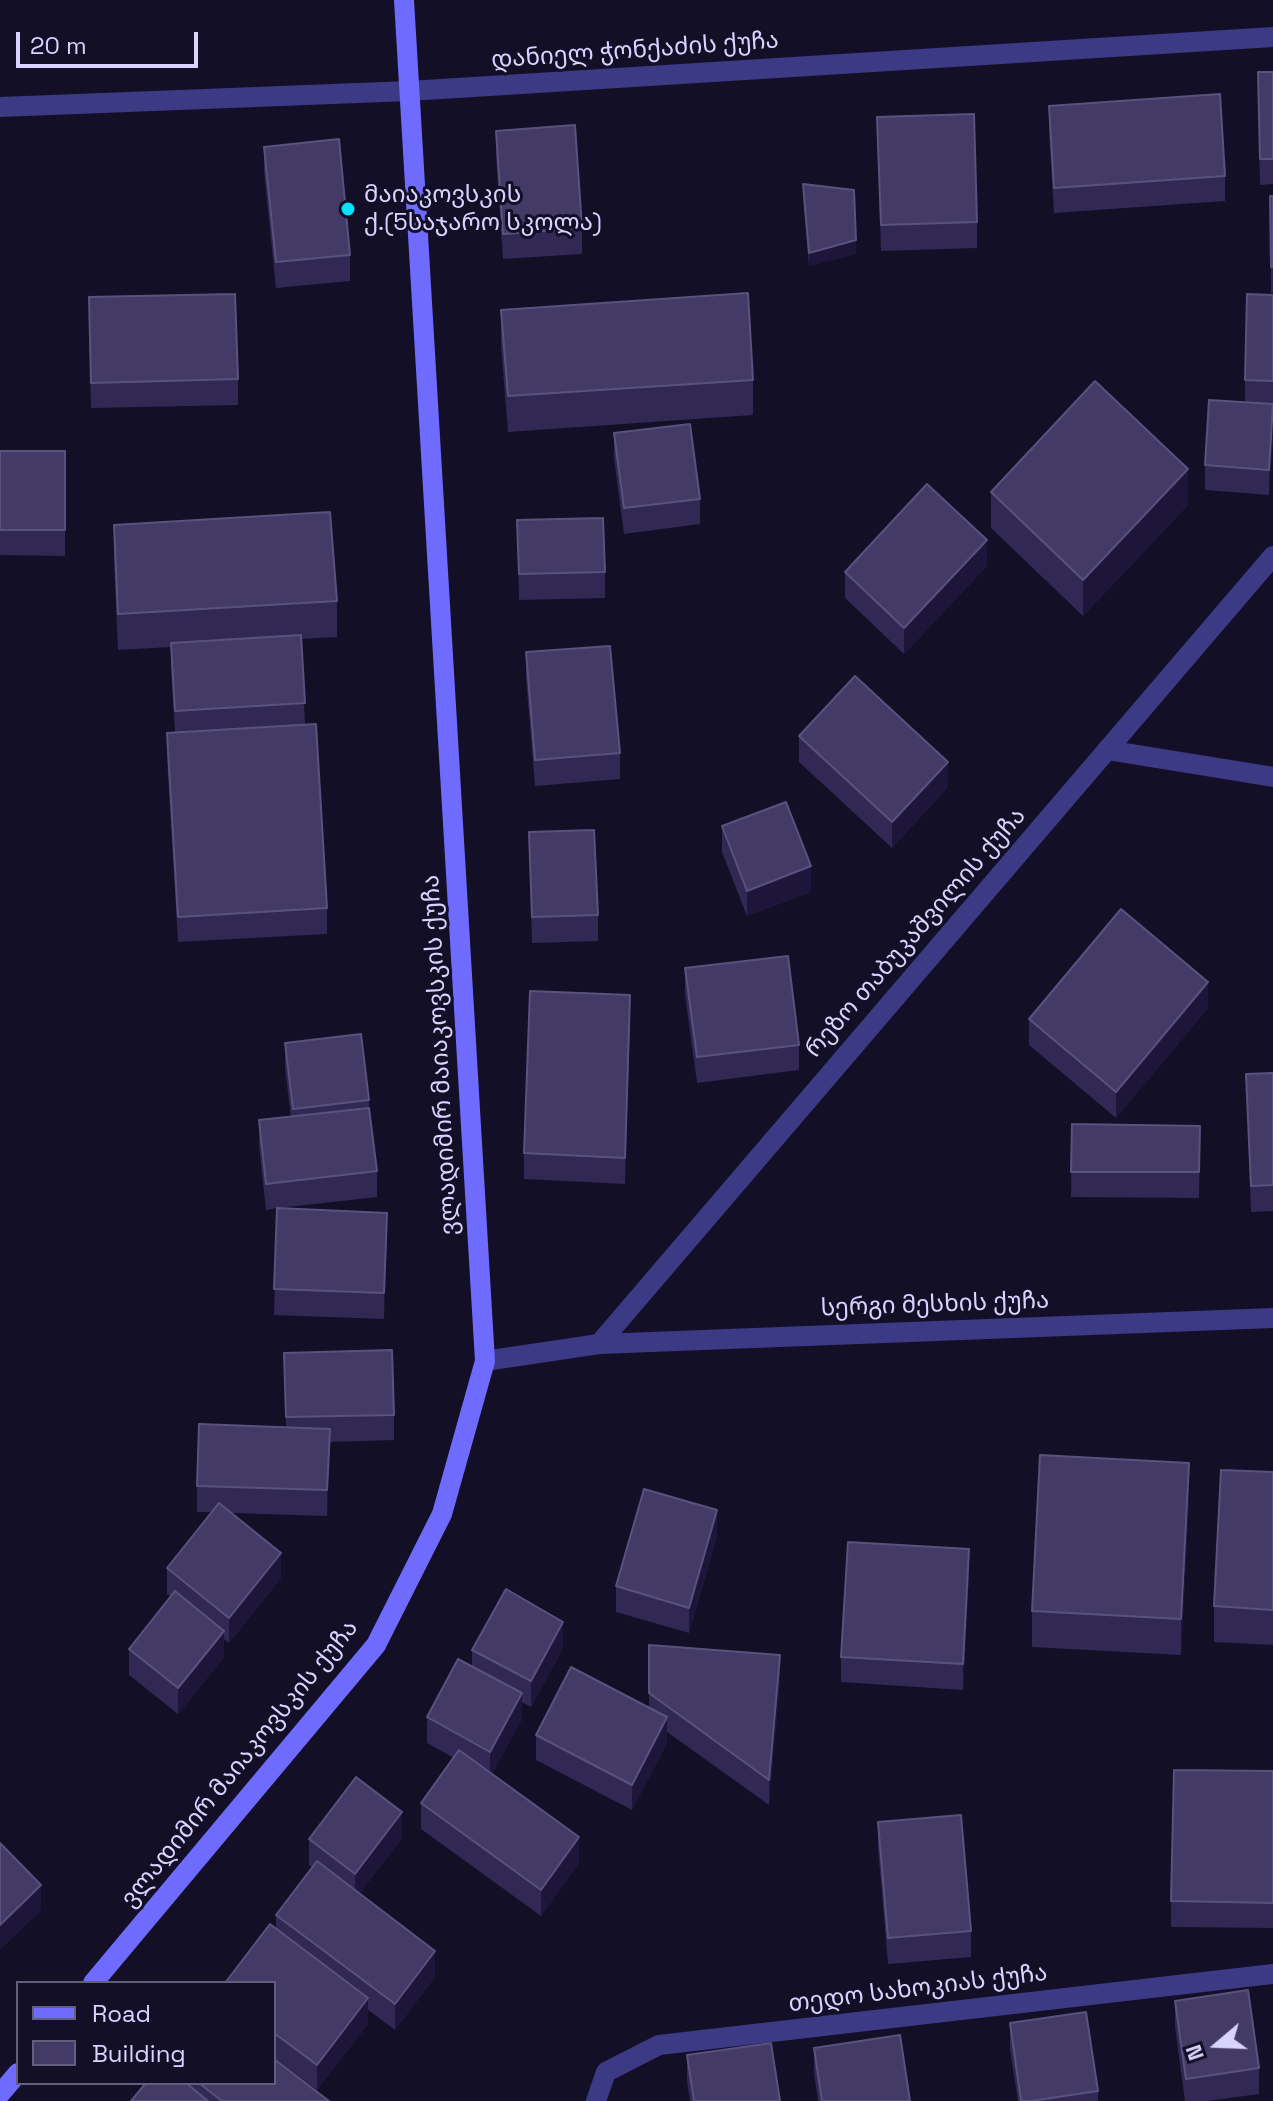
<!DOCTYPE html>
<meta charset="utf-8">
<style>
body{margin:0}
#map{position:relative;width:1273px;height:2101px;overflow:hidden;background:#130f26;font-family:"Space Grotesk",sans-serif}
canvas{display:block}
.legend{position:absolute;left:16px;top:1981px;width:260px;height:104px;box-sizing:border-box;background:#130f26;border:2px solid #625e7d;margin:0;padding:10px 14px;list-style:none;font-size:24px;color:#d9d4ff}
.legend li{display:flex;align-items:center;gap:16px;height:40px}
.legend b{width:40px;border:2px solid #625e7d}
.north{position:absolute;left:1177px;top:2005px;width:80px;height:80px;-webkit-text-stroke:6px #130f26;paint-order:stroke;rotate:251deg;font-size:22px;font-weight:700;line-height:32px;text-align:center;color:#d9d4ff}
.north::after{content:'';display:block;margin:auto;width:28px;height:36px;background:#d9d4ff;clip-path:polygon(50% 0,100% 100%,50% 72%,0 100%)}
.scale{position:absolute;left:16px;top:32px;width:182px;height:36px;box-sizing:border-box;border:4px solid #d9d4ff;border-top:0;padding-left:10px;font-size:24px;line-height:28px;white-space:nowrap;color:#d9d4ff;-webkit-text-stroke:6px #130f26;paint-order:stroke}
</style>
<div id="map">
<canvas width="1273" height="2101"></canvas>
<ul class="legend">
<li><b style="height:10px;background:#6f6bff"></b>Road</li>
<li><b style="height:22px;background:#433a66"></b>Building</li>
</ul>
<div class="north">N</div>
<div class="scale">20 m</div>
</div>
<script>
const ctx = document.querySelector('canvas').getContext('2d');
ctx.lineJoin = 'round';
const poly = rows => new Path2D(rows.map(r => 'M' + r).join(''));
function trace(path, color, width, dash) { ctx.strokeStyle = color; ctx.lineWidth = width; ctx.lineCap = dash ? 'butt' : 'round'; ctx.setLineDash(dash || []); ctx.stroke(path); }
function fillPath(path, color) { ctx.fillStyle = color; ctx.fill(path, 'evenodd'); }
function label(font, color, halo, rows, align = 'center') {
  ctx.font = font + ' "Space Grotesk","Noto Sans Georgian",sans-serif'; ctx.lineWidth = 6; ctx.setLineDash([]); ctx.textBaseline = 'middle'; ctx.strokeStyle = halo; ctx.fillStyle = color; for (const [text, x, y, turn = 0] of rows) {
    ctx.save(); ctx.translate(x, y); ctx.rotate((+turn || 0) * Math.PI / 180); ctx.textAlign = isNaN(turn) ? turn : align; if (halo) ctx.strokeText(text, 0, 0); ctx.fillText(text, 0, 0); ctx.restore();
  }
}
trace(poly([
 [1107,750,1273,777]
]), '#3d3a85', 20);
trace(poly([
 [0,107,409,91,1273,37],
 [599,1344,1273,556],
 [596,2101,606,2072,659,2045,1273,1974]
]), '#3d3a85', 20);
trace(poly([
 [485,1361,599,1344,1273,1318]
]), '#3d3a85', 20);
trace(poly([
 [93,1983,376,1645,442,1514,485,1361,404,0],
 [0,2094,18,2073]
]), '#6f6bff', 20);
fillPath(poly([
 [1258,72,1273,72,1273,184,1260,185],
 [1049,106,1225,176,1225,201,1054,213,1049,131],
 [877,117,977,222,977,248,881,251],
 [496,131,582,228,582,254,503,259,496,156],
 [264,147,350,255,350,281,276,288,264,172],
 [803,184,856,254,809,266,803,198],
 [1270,196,1273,196,1273,293,1271,293],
 [1273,295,1273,435,1269,495,1205,490,1205,465,1245,403,1245,380],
 [501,310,753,380,753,415,508,432,501,345],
 [89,323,238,379,238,405,91,408],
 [614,433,700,499,700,524,624,534,614,458],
 [0,451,65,451,65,556,0,555],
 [991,492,1188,505,1083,616,991,528],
 [517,520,605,572,605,598,519,600],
 [114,525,337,601,337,637,301,639,305,724,327,908,327,934,178,942,167,758,167,733,175,732,171,668,171,647,118,650,114,561],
 [987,566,904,654,845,598,845,572],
 [526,652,620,753,620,779,535,786,526,678],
 [799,736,948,787,892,848,799,762],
 [722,826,811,892,747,916,722,852],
 [529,832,598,915,598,941,532,943],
 [685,968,799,1045,799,1070,697,1083,685,994],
 [1208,1008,1116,1118,1029,1045,1029,1019],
 [630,1020,625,1184,524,1179,524,1153],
 [285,1043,369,1100,369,1109,377,1171,377,1197,279,1208,387,1238,384,1319,274,1315,277,1208,266,1210,259,1146,259,1120,291,1117,285,1068],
 [1273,1073,1273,1211,1251,1212,1246,1074],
 [1072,1124,1200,1126,1199,1198,1071,1197],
 [284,1353,394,1415,394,1440,330,1442,327,1516,232,1513,281,1578,229,1643,224,1639,224,1657,178,1714,129,1675,129,1649,171,1597,167,1594,167,1568,211,1512,197,1512,197,1486,286,1427],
 [1273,1472,1273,1645,1214,1642,1214,1606],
 [1189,1499,1181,1655,1032,1647,1032,1611],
 [717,1536,689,1633,616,1612,616,1586],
 [969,1574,963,1690,841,1682,841,1657],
 [649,1645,780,1680,769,1805,667,1732,667,1743,632,1810,536,1760,536,1735,649,1708],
 [563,1648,531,1707,522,1702,522,1719,492,1774,579,1863,541,1916,421,1829,421,1803,454,1758,427,1743,427,1717,472,1666,472,1650],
 [1273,1771,1273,1928,1171,1927,1171,1901],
 [878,1822,971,1931,971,1957,888,1964,878,1848],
 [402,1838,359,1894,435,1977,395,2030,368,2010,368,2024,317,2090,274,2058,276,1915,312,1867,309,1865,309,1839],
 [1175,2001,1259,2068,1259,2094,1208,2101,1185,2101,1175,2027],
 [1010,2023,1098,2091,1098,2101,1018,2101,1010,2049],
 [814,2048,910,2101,818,2101,814,2073],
 [687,2055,780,2101,690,2101,687,2081],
 [146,2083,274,2083,329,2101,131,2101]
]), '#312854');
fillPath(poly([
 [856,240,856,254,809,266,809,253],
 [1273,409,1273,435,1269,495,1269,470],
 [1188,469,1188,505,1083,616,1083,580],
 [987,540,987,566,904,654,904,628],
 [948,762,948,787,892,848,892,822],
 [811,866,811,892,747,916,747,891],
 [1208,982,1208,1008,1116,1118,1116,1092],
 [630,995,630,1020,625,1184,625,1158],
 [387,1213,387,1238,384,1319,384,1293],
 [330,1429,330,1454,327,1516,327,1490],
 [1189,1463,1189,1499,1181,1655,1181,1619],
 [717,1510,717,1536,689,1633,689,1608],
 [969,1549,969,1574,963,1690,963,1664],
 [281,1553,281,1578,229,1643,229,1618],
 [563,1622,563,1648,531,1707,531,1681],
 [224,1631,224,1657,178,1714,178,1688],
 [780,1655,780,1680,769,1805,769,1780],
 [522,1693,522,1719,490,1778,490,1752],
 [667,1717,667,1743,632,1810,632,1785],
 [402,1812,402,1838,355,1899,355,1874],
 [579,1837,579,1863,541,1916,541,1890],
 [41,1885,41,1911,0,1950,0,1925],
 [435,1951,435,1977,395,2030,395,2004],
 [368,1998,368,2024,317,2090,317,2065]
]), '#1d163a');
const building = poly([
 [1258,72,1273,72,1273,159,1260,159,1258,72],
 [1220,94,1225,176,1054,188,1049,106,1220,94],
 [974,114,977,222,881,225,877,117,974,114],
 [575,125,582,228,503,234,496,131,575,125],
 [339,139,350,255,276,262,264,147,339,139],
 [803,184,854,190,856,240,809,253,803,184],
 [1270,196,1273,196,1273,267,1271,267,1270,196],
 [748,293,753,380,508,396,501,310,748,293],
 [235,294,238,379,91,383,89,297,235,294],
 [1247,294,1273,295,1273,381,1245,380,1247,294],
 [1095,381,1188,469,1083,580,991,492,1095,381],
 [1209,400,1273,404,1269,470,1205,465,1209,400],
 [690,424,700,499,624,508,614,433,690,424],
 [0,451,65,451,65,530,0,530,0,451],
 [927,484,987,540,904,628,845,572,927,484],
 [330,512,337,601,118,614,114,525,330,512],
 [603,518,605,572,519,574,517,520,603,518],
 [301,635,305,703,175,711,171,643,301,635],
 [610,646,620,753,535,760,526,652,610,646],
 [855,676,948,762,892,822,799,736,855,676],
 [316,724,327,908,178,917,167,733,316,724],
 [786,802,811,866,747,891,722,826,786,802],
 [594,830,598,915,532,917,529,832,594,830],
 [1121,909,1208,982,1116,1092,1029,1019,1121,909],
 [788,956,799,1045,697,1057,685,968,788,956],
 [530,991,630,995,625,1158,524,1153,530,991],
 [361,1034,369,1100,293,1109,285,1043,361,1034],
 [1273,1073,1273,1185,1251,1186,1246,1074,1273,1073],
 [369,1108,377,1171,266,1184,259,1120,369,1108],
 [1072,1124,1200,1126,1199,1172,1071,1172,1072,1124],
 [277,1208,387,1213,384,1293,274,1289,277,1208],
 [392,1350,394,1415,286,1417,284,1353,392,1350],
 [199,1424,330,1429,327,1490,197,1486,199,1424],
 [1040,1455,1189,1463,1181,1619,1032,1611,1040,1455],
 [1221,1470,1273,1472,1273,1610,1214,1606,1221,1470],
 [644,1489,717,1510,689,1608,616,1586,644,1489],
 [219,1503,281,1553,229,1618,167,1568,219,1503],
 [848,1542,969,1549,963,1664,841,1657,848,1542],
 [506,1589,563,1622,531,1681,472,1650,506,1589],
 [175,1591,224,1631,178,1688,129,1649,175,1591],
 [649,1645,780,1655,769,1780,649,1693,649,1645],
 [458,1659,522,1693,490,1752,427,1717,458,1659],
 [571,1667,667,1717,632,1785,536,1735,571,1667],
 [459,1750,579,1837,541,1890,421,1803,459,1750],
 [1174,1770,1273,1771,1273,1903,1171,1901,1174,1770],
 [356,1777,402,1812,355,1874,309,1839,356,1777],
 [961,1815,971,1931,888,1938,878,1822,961,1815],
 [0,1843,41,1885,0,1925,0,1843],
 [317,1861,435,1951,395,2004,276,1915,317,1861],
 [270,1924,368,1998,317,2065,274,2033,274,1983,225,1983,270,1924],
 [1248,1990,1259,2068,1186,2079,1175,2001,1248,1990],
 [1086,2012,1098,2091,1031,2101,1021,2101,1010,2023,1086,2012],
 [900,2035,910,2101,822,2101,814,2048,900,2035],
 [771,2043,780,2101,694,2101,687,2055,771,2043],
 [274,2059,329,2101,222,2101,199,2083,274,2083,274,2059],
 [146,2083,186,2083,208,2101,131,2101,146,2083]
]);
fillPath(building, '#433a66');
trace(building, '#5a527e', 2);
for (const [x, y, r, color] of [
 [348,209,8,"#00e5ff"]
]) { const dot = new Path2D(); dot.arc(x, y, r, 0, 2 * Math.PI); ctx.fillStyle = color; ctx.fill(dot); trace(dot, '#130f26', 3); }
label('24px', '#d9d4ff', '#130f26', [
 ["დანიელ ჭონქაძის ქუჩა",635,51,-4],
 ["რეზო თაბუკაშვილის ქუჩა",916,933,-49],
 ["ვლადიმირ მაიაკოვსკის ქუჩა",441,1055,-93],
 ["სერგი მესხის ქუჩა",935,1305,-2],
 ["ვლადიმირ მაიაკოვსკის ქუჩა",240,1764,-51],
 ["თედო სახოკიას ქუჩა",918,1989,-7]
]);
label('24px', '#d9d4ff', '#130f26', [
 ["მაიაკოვსკის",364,195],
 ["ქ.(5საჯარო სკოლა)",364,223]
], 'left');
</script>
